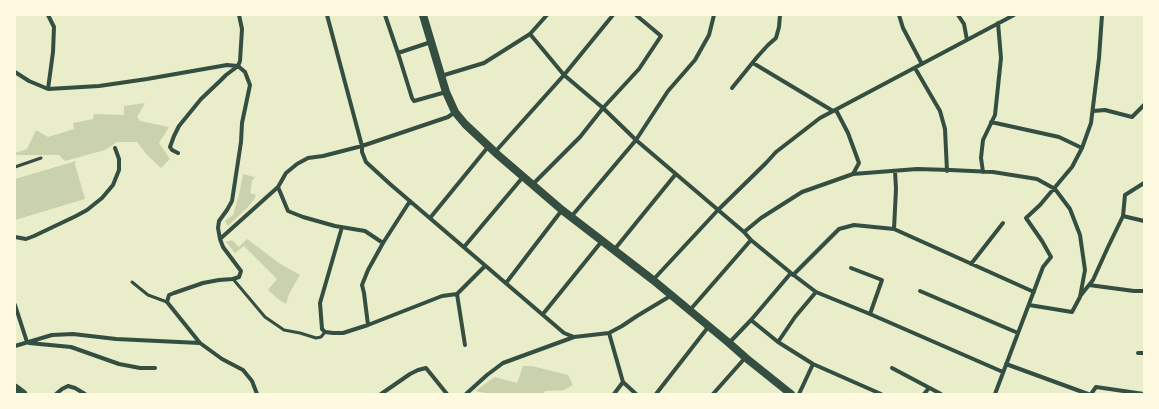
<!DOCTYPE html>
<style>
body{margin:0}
#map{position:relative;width:1159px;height:409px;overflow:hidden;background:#e9edc9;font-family:Inter,sans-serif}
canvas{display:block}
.frame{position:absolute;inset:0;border:16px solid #fefae0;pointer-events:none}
</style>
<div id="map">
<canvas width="1159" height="409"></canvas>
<div class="frame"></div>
</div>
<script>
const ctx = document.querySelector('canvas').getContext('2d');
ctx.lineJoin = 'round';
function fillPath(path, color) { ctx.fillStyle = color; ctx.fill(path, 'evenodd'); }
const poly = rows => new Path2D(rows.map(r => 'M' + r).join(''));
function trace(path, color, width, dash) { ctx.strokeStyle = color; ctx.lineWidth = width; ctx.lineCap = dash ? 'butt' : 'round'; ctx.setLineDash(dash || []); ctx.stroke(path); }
fillPath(poly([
 [145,103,137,117,140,121,169,127,159,143,170,159,161,168,148,156,137,142,117,142,105,150,65,161,59,155,15,155,15,153,27,149,36,130,48,137,74,129,73,123,93,119,94,114,124,115,124,106],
 [76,161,75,164,85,199,15,220,15,179],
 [243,174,255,177,252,181,250,193,256,195,255,198,248,207,228,226,225,221,233,215,239,195],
 [247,239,279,263,300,275,289,294,286,304,278,299,268,290,277,279,244,246,235,253,226,242,232,240,239,247],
 [523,366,532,366,568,375,573,385,564,390,545,391,544,394,490,394,475,391,495,377,517,383]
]), '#cad2ad');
trace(poly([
 [15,167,41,158],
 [233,279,265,317,284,330,300,333,316,338,321,337,325,332],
 [132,282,148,295,167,302]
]), '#344e41', 3);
trace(poly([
 [48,15,54,27,53,52,48,89],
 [327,15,362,146,362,152,366,162,390,184,564,333,574,337,609,333,622,326,637,316,672,295],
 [385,15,398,53,412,98,414,101,446,92],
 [636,15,661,36,639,69,603,108,636,140,744,232,751,240,791,273,816,292,870,314,1003,372],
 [899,15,903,28,922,64],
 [958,15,964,24,967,40],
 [530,34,564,75,603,108,580,137,532,185],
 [398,53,431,42],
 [753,63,833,111],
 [915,68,940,111,945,129,947,171],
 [15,72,29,81,48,89,99,86,147,79,227,65,238,66,245,72,250,85,242,123,241,142,232,201,227,210,219,221,218,228,220,239,223,247,241,271,239,277,233,279,219,280,203,283,174,293,169,295,167,302,200,343,116,339,73,334,52,335,15,346],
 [441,76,484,63,530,34,547,15],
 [732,88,758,56,768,45,776,38,779,27,780,15],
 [836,110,848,133,859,163,853,174],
 [1093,111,1105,110,1132,117,1144,105],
 [991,122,1059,137,1082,148],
 [495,152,564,75,613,15],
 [178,153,172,150,170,147,174,136,179,126,201,99,220,81,226,75,238,66,240,61,242,29,239,15],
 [983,172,981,158,983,140,995,115,1001,58,998,23],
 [278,187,288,211,303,217,335,226,365,231,383,243],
 [410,201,383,243,368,270,362,285,364,293,368,325,442,296,457,294,485,266],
 [1123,216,1144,221],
 [571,217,636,140,668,91,695,60,709,35,714,15],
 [430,218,488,147],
 [342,227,320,303,322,329,325,332,333,333,343,333,368,325],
 [894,229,896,189,895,171],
 [744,232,761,218,802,192,853,174,917,169,950,170,993,172,1037,179,1055,189,1070,209,1080,235,1085,270,1080,297,1072,312,1029,305],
 [15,237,26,239,34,236,76,216,87,210,102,198,113,185,119,170,119,159,115,148],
 [220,239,278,187,286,173,297,164,308,158,323,156,362,146,448,117,455,112],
 [464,247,523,177],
 [614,250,675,175],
 [971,264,1003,223],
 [851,268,882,280,870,314],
 [793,275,839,229,854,225,894,229,1034,292],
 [653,280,718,210,766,163,776,152,820,118,1014,15],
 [506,283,562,210],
 [1089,285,1134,291,1144,291],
 [920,291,1018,333],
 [457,294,465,345],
 [1081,295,1093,280,1108,247,1123,216,1125,195,1144,183],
 [15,305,27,342],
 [690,310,751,240],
 [543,314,602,241],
 [751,320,778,342,813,364,881,394],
 [609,333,623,382,636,394],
 [778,342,795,317,816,292],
 [29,343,71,347,119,364,140,368,155,368],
 [200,343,222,359,243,370,252,381,257,394],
 [729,343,751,320,791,273],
 [1138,353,1144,353],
 [1006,364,1088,394],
 [892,368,941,394],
 [56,394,62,389,68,386,75,388,85,394],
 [381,394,410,374,418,370,426,368,447,394],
 [466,394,487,375,503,363,574,337],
 [614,394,623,382],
 [656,394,709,326],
 [713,394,745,358],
 [799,394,813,364],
 [924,394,929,388],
 [995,394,1043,267,1051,257,1042,241,1026,218,1040,205,1072,167,1082,148,1091,123,1099,58,1102,15],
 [1091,394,1096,387,1144,394]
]), '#344e41', 4);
trace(poly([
 [423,15,446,92,455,112,465,124,498,155,562,210,653,280,729,343,746,358,791,394]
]), '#344e41', 8);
trace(poly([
 [15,388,23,394]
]), '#344e41', 9);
</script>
